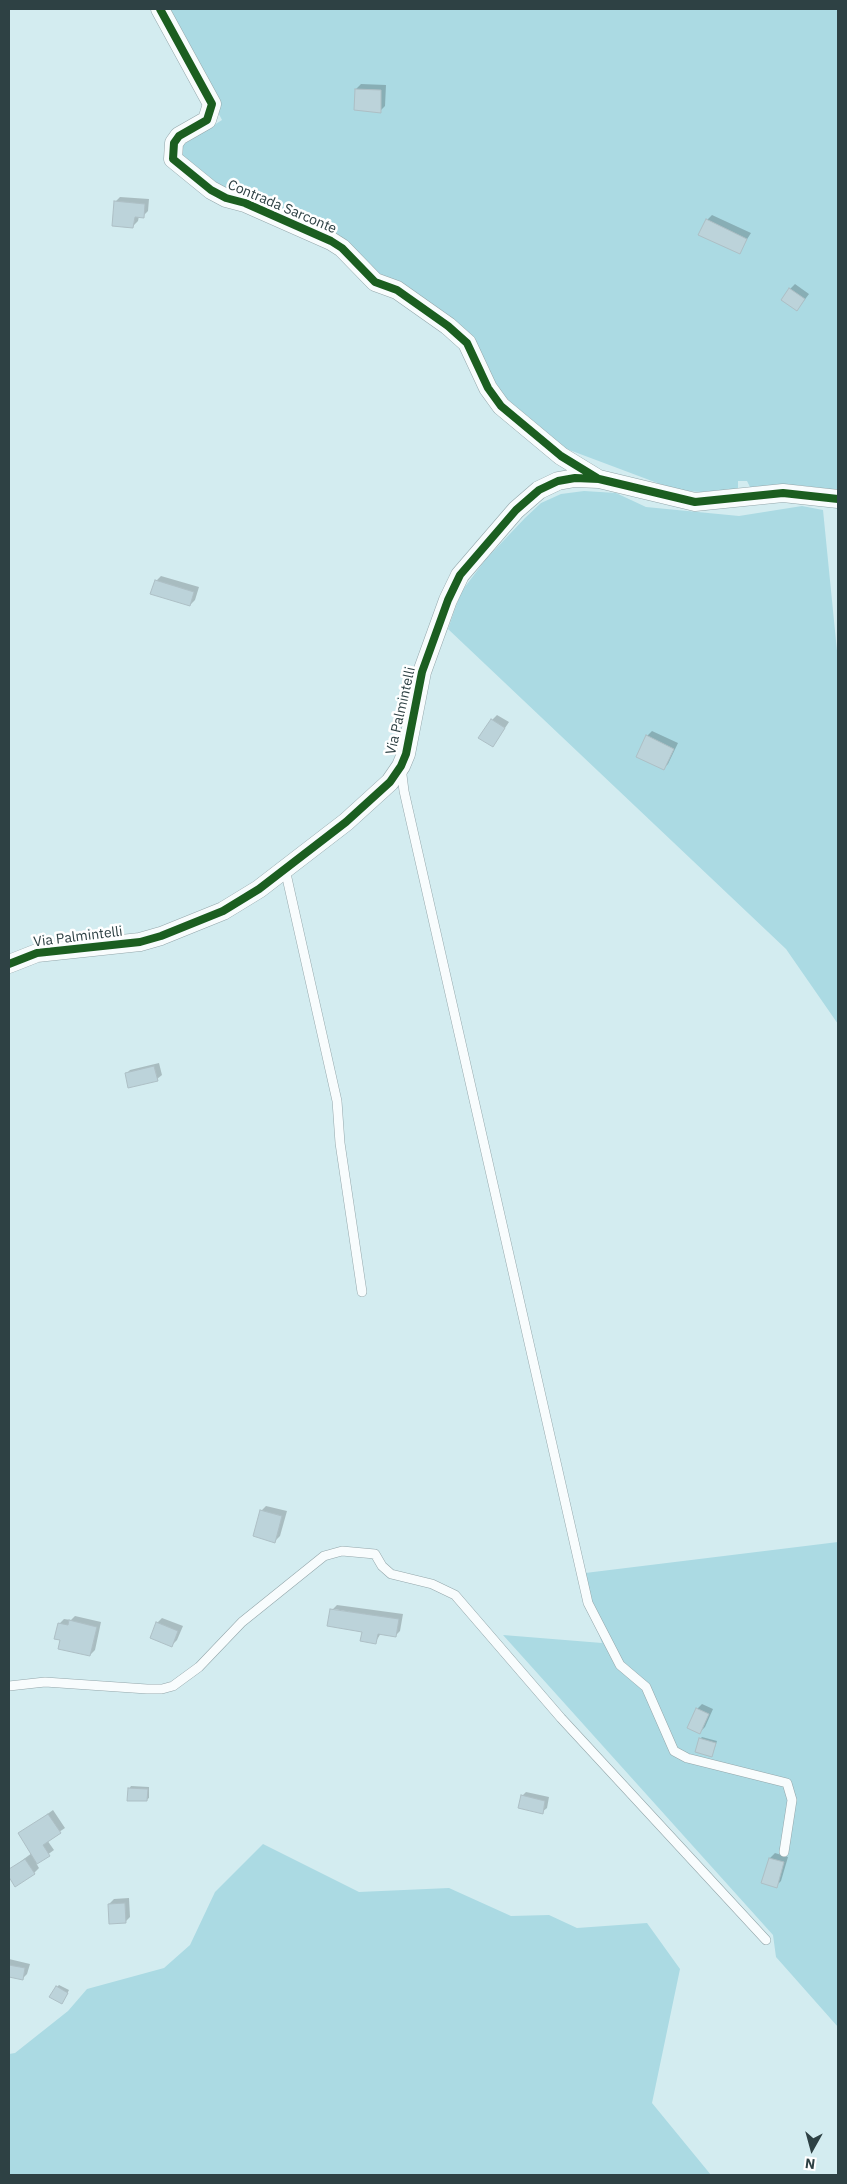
<!DOCTYPE html>
<style>
body{margin:0}
#map{position:relative;width:847px;height:2184px;overflow:hidden;background:#d3ecf0;font-family:"IBM Plex Sans",sans-serif}
canvas{display:block}
.frame{position:absolute;inset:0;border:10px solid #2e4144;pointer-events:none}
.north{position:absolute;left:787px;top:2124px;width:50px;height:50px;-webkit-text-stroke:4px #fff;paint-order:stroke;rotate:187deg;font-size:14px;font-weight:700;line-height:20px;text-align:center;color:#2e4144}
.north::after{content:'';display:block;margin:auto;width:18px;height:22px;background:#2e4144;clip-path:polygon(50% 0,100% 100%,50% 72%,0 100%)}
</style>
<div id="map">
<canvas width="847" height="2184"></canvas>
<div class="frame"></div>
<div class="north">N</div>
</div>
<script>
const ctx = document.querySelector('canvas').getContext('2d');
ctx.lineJoin = 'round';
function fillPath(path, color) { ctx.fillStyle = color; ctx.fill(path, 'evenodd'); }
const poly = rows => new Path2D(rows.map(r => 'M' + r).join(''));
function trace(path, color, width, dash) { ctx.strokeStyle = color; ctx.lineWidth = width; ctx.lineCap = dash ? 'butt' : 'round'; ctx.setLineDash(dash || []); ctx.stroke(path); }
function label(font, color, halo, rows, align = 'center') {
  ctx.font = font + ' "IBM Plex Sans",sans-serif'; ctx.lineWidth = 5; ctx.setLineDash([]); ctx.textBaseline = 'middle'; ctx.strokeStyle = halo; ctx.fillStyle = color; for (const [text, x, y, turn = 0] of rows) {
    ctx.save(); ctx.translate(x, y); ctx.rotate((+turn || 0) * Math.PI / 180); ctx.textAlign = isNaN(turn) ? turn : align; if (halo) ctx.strokeText(text, 0, 0); ctx.fillText(text, 0, 0); ctx.restore();
  }
}
fillPath(poly([
 [165,9,838,9,838,490,798,485,750,487,747,481,738,481,738,489,700,492,676,490,564,448,506,402,471,338,370,272,230,195,182,160,178,148,222,120],
 [584,491,616,493,646,507,739,516,802,506,823,510,838,661,838,1024,786,949,448,629,461,592,486,559,525,518,541,503,561,494],
 [838,1542,838,2027,776,1957,773,1935,503,1635,602,1643,577,1574],
 [263,1844,359,1892,449,1888,511,1916,549,1915,577,1928,647,1923,680,1969,652,2103,711,2175,9,2175,9,2054,15,2053,68,2011,87,1989,164,1968,190,1945,215,1892]
]), '#abdae3');
fillPath(poly([
 [361,84,386,85,385,106,380,111,356,89],
 [120,197,149,199,148,211,143,216,139,216,138,221,133,226,115,202],
 [712,215,751,233,739,252,707,220],
 [795,284,809,294,797,310,790,289],
 [161,576,199,587,195,600,190,605,156,581],
 [497,715,509,722,493,746,492,720],
 [652,731,678,743,668,764,663,769,647,736],
 [159,1063,162,1075,157,1079,126,1074,130,1070],
 [266,1506,287,1511,280,1536,275,1541,261,1511],
 [337,1605,403,1614,400,1631,395,1636,381,1633,375,1643,364,1631,332,1610],
 [334,1609,372,1616,334,1611],
 [75,1616,101,1622,95,1650,90,1655,61,1639,59,1624,64,1619,71,1620],
 [162,1618,183,1626,177,1640,172,1645,157,1623],
 [702,1704,713,1709,705,1727,700,1732,697,1709],
 [702,1737,717,1741,712,1756,700,1739],
 [131,1786,149,1787,149,1798,146,1800,129,1789],
 [526,1792,549,1797,547,1808,542,1812,522,1796],
 [53,1810,65,1828,47,1840,54,1850,36,1863,39,1868,34,1873,16,1885,9,1875,9,1870,32,1853,20,1834],
 [775,1853,788,1857,781,1881,776,1886,770,1858],
 [129,1898,130,1917,125,1922,109,1904,114,1899],
 [9,1959,30,1964,27,1974,22,1979,9,1976],
 [59,1985,69,1990,64,2000,57,1987]
]), '#0003');
const building = poly([
 [355,89,381,90,381,113,354,110,355,89],
 [114,201,145,204,144,218,135,217,133,228,112,226,114,201],
 [706,219,747,239,740,254,698,235,706,219],
 [789,288,805,299,797,311,781,300,789,288],
 [155,580,194,592,190,606,150,594,155,580],
 [491,719,505,728,493,747,478,738,491,719],
 [646,735,674,749,664,770,636,757,646,735],
 [154,1066,158,1081,128,1088,125,1073,154,1066],
 [260,1510,282,1516,275,1543,253,1536,260,1510],
 [330,1609,399,1619,396,1637,378,1634,376,1644,360,1641,362,1632,327,1626,330,1609],
 [69,1620,97,1627,90,1656,58,1649,60,1640,54,1639,58,1623,68,1625,69,1620],
 [156,1622,178,1631,172,1647,150,1638,156,1622],
 [696,1708,709,1714,700,1734,687,1728,696,1708],
 [699,1738,716,1743,712,1757,695,1752,699,1738],
 [128,1788,148,1789,147,1801,127,1801,128,1788],
 [521,1795,545,1801,543,1814,518,1808,521,1795],
 [48,1814,61,1833,43,1845,50,1856,37,1864,18,1833,48,1814],
 [769,1858,784,1862,777,1888,761,1883,769,1858],
 [25,1859,35,1874,15,1887,9,1877,9,1869,25,1859],
 [125,1903,126,1923,109,1924,108,1904,125,1903],
 [9,1965,25,1968,23,1980,9,1977,9,1965],
 [56,1986,68,1993,62,2004,49,1997,56,1986]
]);
fillPath(building, '#bcd3da');
trace(building, '#adbfc5', 1);
const lane = poly([
 [401,767,404,791,588,1603,620,1665,646,1687,674,1751,687,1758,787,1783,792,1800,784,1852],
 [285,869,337,1101,340,1143,362,1292],
 [9,1686,45,1682,147,1689,162,1689,173,1686,199,1667,242,1622,324,1556,342,1551,375,1554,382,1566,391,1574,432,1584,455,1595,561,1718,766,1940]
]);
const street = poly([
 [160,9,212,104,207,120,179,136,174,143,173,159,211,190,226,198,245,203,331,241,342,248,375,282,397,290,448,326,467,343,488,388,501,406,561,456,597,478],
 [9,964,37,953,140,942,161,936,223,911,259,889,346,822,390,782,401,766,406,754,422,672,448,600,460,575,516,510,539,490,558,481,575,478,599,479,695,502,783,493,838,499]
]);
trace(lane, '#93a6aa', 10);
trace(street, '#93a6aa', 19);
trace(lane, '#f8fcfd', 9);
trace(street, '#f8fcfd', 18);
trace(poly([
 [160,9,212,104,207,120,179,136,174,143,173,159,211,190,226,198,245,203,331,241,342,248,375,282,397,290,448,326,467,343,488,388,501,406,561,456,597,478],
 [9,964,37,953,140,942,161,936,223,911,259,889,346,822,390,782,401,766,406,754,422,672,448,600,460,575,516,510,539,490,558,481,575,478,599,479,695,502,783,493,838,499]
]), '#1b5e20', 8);
label('14px', '#2e4144', '#fff', [
 ["Contrada Sarconte",282,207,23],
 ["Via Palmintelli",401,711,-77],
 ["Via Palmintelli",78,937,-7]
]);
</script>
